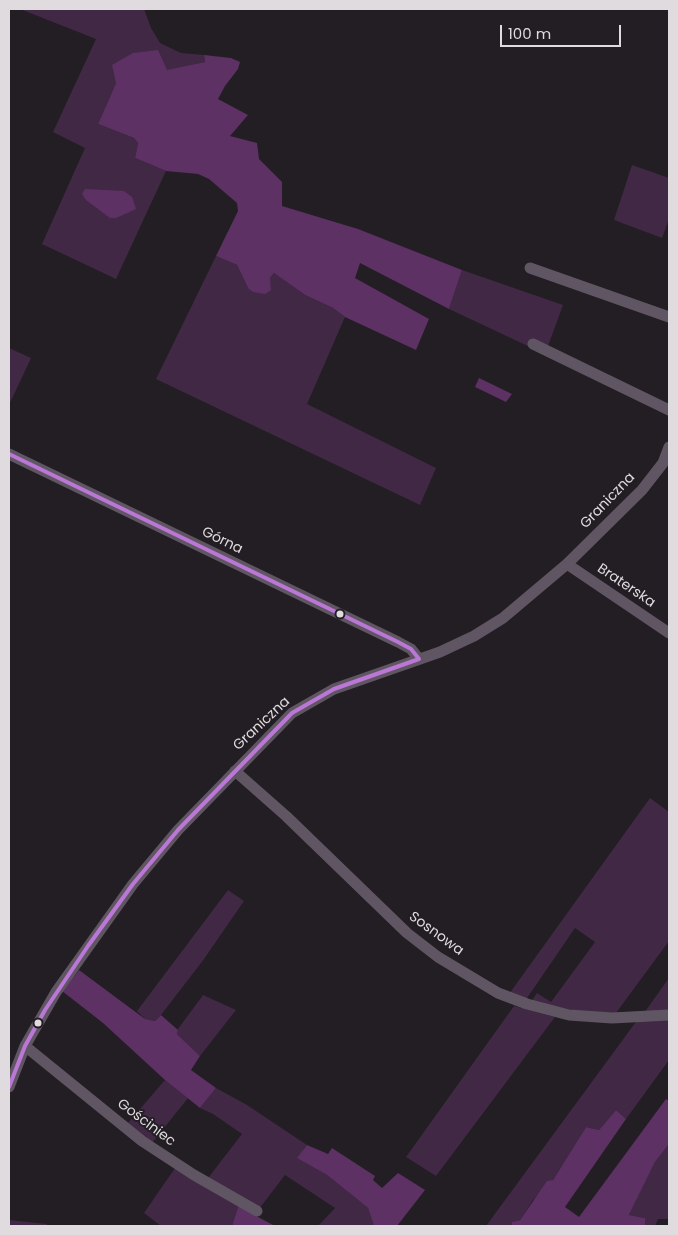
<!DOCTYPE html>
<meta charset="utf-8">
<style>
body{margin:0}
#map{position:relative;width:678px;height:1235px;overflow:hidden;background:#221e23;font-family:Poppins,sans-serif}
canvas{display:block}
.frame{position:absolute;inset:0;border:10px solid #dfdbdf;pointer-events:none}
.scale{position:absolute;left:500px;top:25px;width:121px;height:22px;box-sizing:border-box;border:2px solid #dfdbdf;border-top:0;padding-left:6px;font-size:15px;line-height:18px;white-space:nowrap;color:#dfdbdf;-webkit-text-stroke:4px #231d24;paint-order:stroke}
</style>
<div id="map">
<canvas width="678" height="1235"></canvas>
<div class="frame"></div>
<div class="scale">100 m</div>
</div>
<script>
const ctx = document.querySelector('canvas').getContext('2d');
ctx.lineJoin = 'round';
function fillPath(path, color) { ctx.fillStyle = color; ctx.fill(path, 'evenodd'); }
const poly = rows => new Path2D(rows.map(r => 'M' + r).join(''));
function trace(path, color, width, dash) { ctx.strokeStyle = color; ctx.lineWidth = width; ctx.lineCap = dash ? 'butt' : 'round'; ctx.setLineDash(dash || []); ctx.stroke(path); }
function label(font, color, halo, rows, align = 'center') {
  ctx.font = font + ' Poppins,sans-serif'; ctx.lineWidth = 4; ctx.setLineDash([]); ctx.textBaseline = 'middle'; ctx.strokeStyle = halo; ctx.fillStyle = color; for (const [text, x, y, turn = 0] of rows) {
    ctx.save(); ctx.translate(x, y); ctx.rotate((+turn || 0) * Math.PI / 180); ctx.textAlign = isNaN(turn) ? turn : align; if (halo) ctx.strokeText(text, 0, 0); ctx.fillText(text, 0, 0); ctx.restore();
  }
}
fillPath(poly([
 [20,9,144,9,151,28,160,43,181,53,204,55,205,62,116,83,98,124,134,138,138,143,135,158,166,171,116,279,42,244,85,148,53,132,96,39],
 [632,165,669,178,669,219,662,238,614,220],
 [216,256,237,265,248,288,270,278,274,273,305,295,333,308,345,317,307,404,436,468,420,505,156,379],
 [462,270,563,305,548,346,530,347,449,309],
 [9,348,31,358,9,405],
 [650,798,669,812,669,941,616,1013,598,1015,531,1002,537,993,551,1002,595,942,575,928,525,1001,509,994],
 [228,890,244,901,204,959,161,1015,155,1021,145,1019,137,1011],
 [669,978,669,1012,644,1013],
 [203,995,236,1010,200,1056,177,1034,178,1029],
 [514,1006,555,1017,436,1176,406,1157],
 [638,1019,669,1019,669,1060,626,1119,616,1110,599,1130,586,1127,553,1180,533,1200,520,1220,512,1222,512,1226,486,1226],
 [165,1080,188,1098,152,1143,127,1124],
 [216,1088,247,1105,307,1145,298,1158,327,1175,368,1208,374,1226,318,1226,335,1208,285,1175,259,1209,208,1178,242,1134,213,1114,200,1108],
 [669,1144,669,1219,658,1219,655,1226,645,1226,645,1218,629,1215,655,1162],
 [175,1168,239,1204,232,1226,161,1226,144,1213],
 [9,1220,47,1224,46,1226,9,1226]
]), '#412845');
fillPath(poly([
 [158,50,167,70,205,62,204,55,231,58,240,62,238,69,225,86,218,99,248,115,230,136,257,143,259,159,282,182,282,206,358,229,462,270,449,309,360,263,355,278,429,319,416,350,345,317,333,308,305,295,274,273,270,278,271,290,265,294,253,292,248,288,237,265,216,256,238,211,237,203,209,179,198,174,166,171,135,158,138,143,134,138,98,124,116,83,112,65,133,53],
 [85,189,124,191,132,197,136,209,116,218,110,218,86,200,82,194],
 [479,378,512,394,506,402,475,387],
 [79,970,145,1019,155,1021,161,1015,178,1030,177,1034,200,1056,191,1070,216,1088,200,1108,165,1080,103,1023,62,991],
 [666,1099,669,1101,669,1144,655,1162,629,1215,645,1218,645,1226,512,1226,512,1222,520,1220,547,1181,553,1180,586,1127,599,1130,616,1110,626,1119,565,1207,579,1217],
 [307,1145,328,1154,332,1148,375,1176,373,1180,382,1188,398,1173,425,1190,397,1226,374,1226,368,1208,327,1175,297,1158],
 [239,1204,258,1217,275,1226,232,1226]
]), '#5d3164');
trace(poly([
 [530,268,669,317],
 [533,344,669,410],
 [9,454,398,642,411,649,419,659],
 [567,564,669,633],
 [235,771,286,816,407,933,438,957,498,993,527,1004,569,1015,612,1018,669,1015],
 [25,1046,142,1141,194,1175,257,1211],
 [9,1087,25,1046,56,992,133,884,178,830,292,713,334,689,440,652,474,636,503,618,567,564,642,490,663,463,669,447]
]), '#605562', 11);
trace(poly([
 [9,454,398,642,411,649,419,659],
 [9,1087,25,1046,45,1010,88,946,133,884,178,830,292,713,334,689,419,659]
]), '#ba77d6', 4);
for (const [x, y, r, color] of [
 [340,614,4.5,"#dfdbdf"],
 [38,1023,4.5,"#dfdbdf"]
]) { const dot = new Path2D(); dot.arc(x, y, r, 0, 2 * Math.PI); ctx.fillStyle = color; ctx.fill(dot); trace(dot, '#231d24', 2); }
label('14px', '#dfdbdf', '#231d24', [
 ["Graniczna",608,501,-46],
 ["Górna",222,541,26],
 ["Braterska",626,586,34],
 ["Graniczna",262,724,-43],
 ["Sosnowa",436,934,36],
 ["Gościniec",146,1123,37]
]);
</script>
